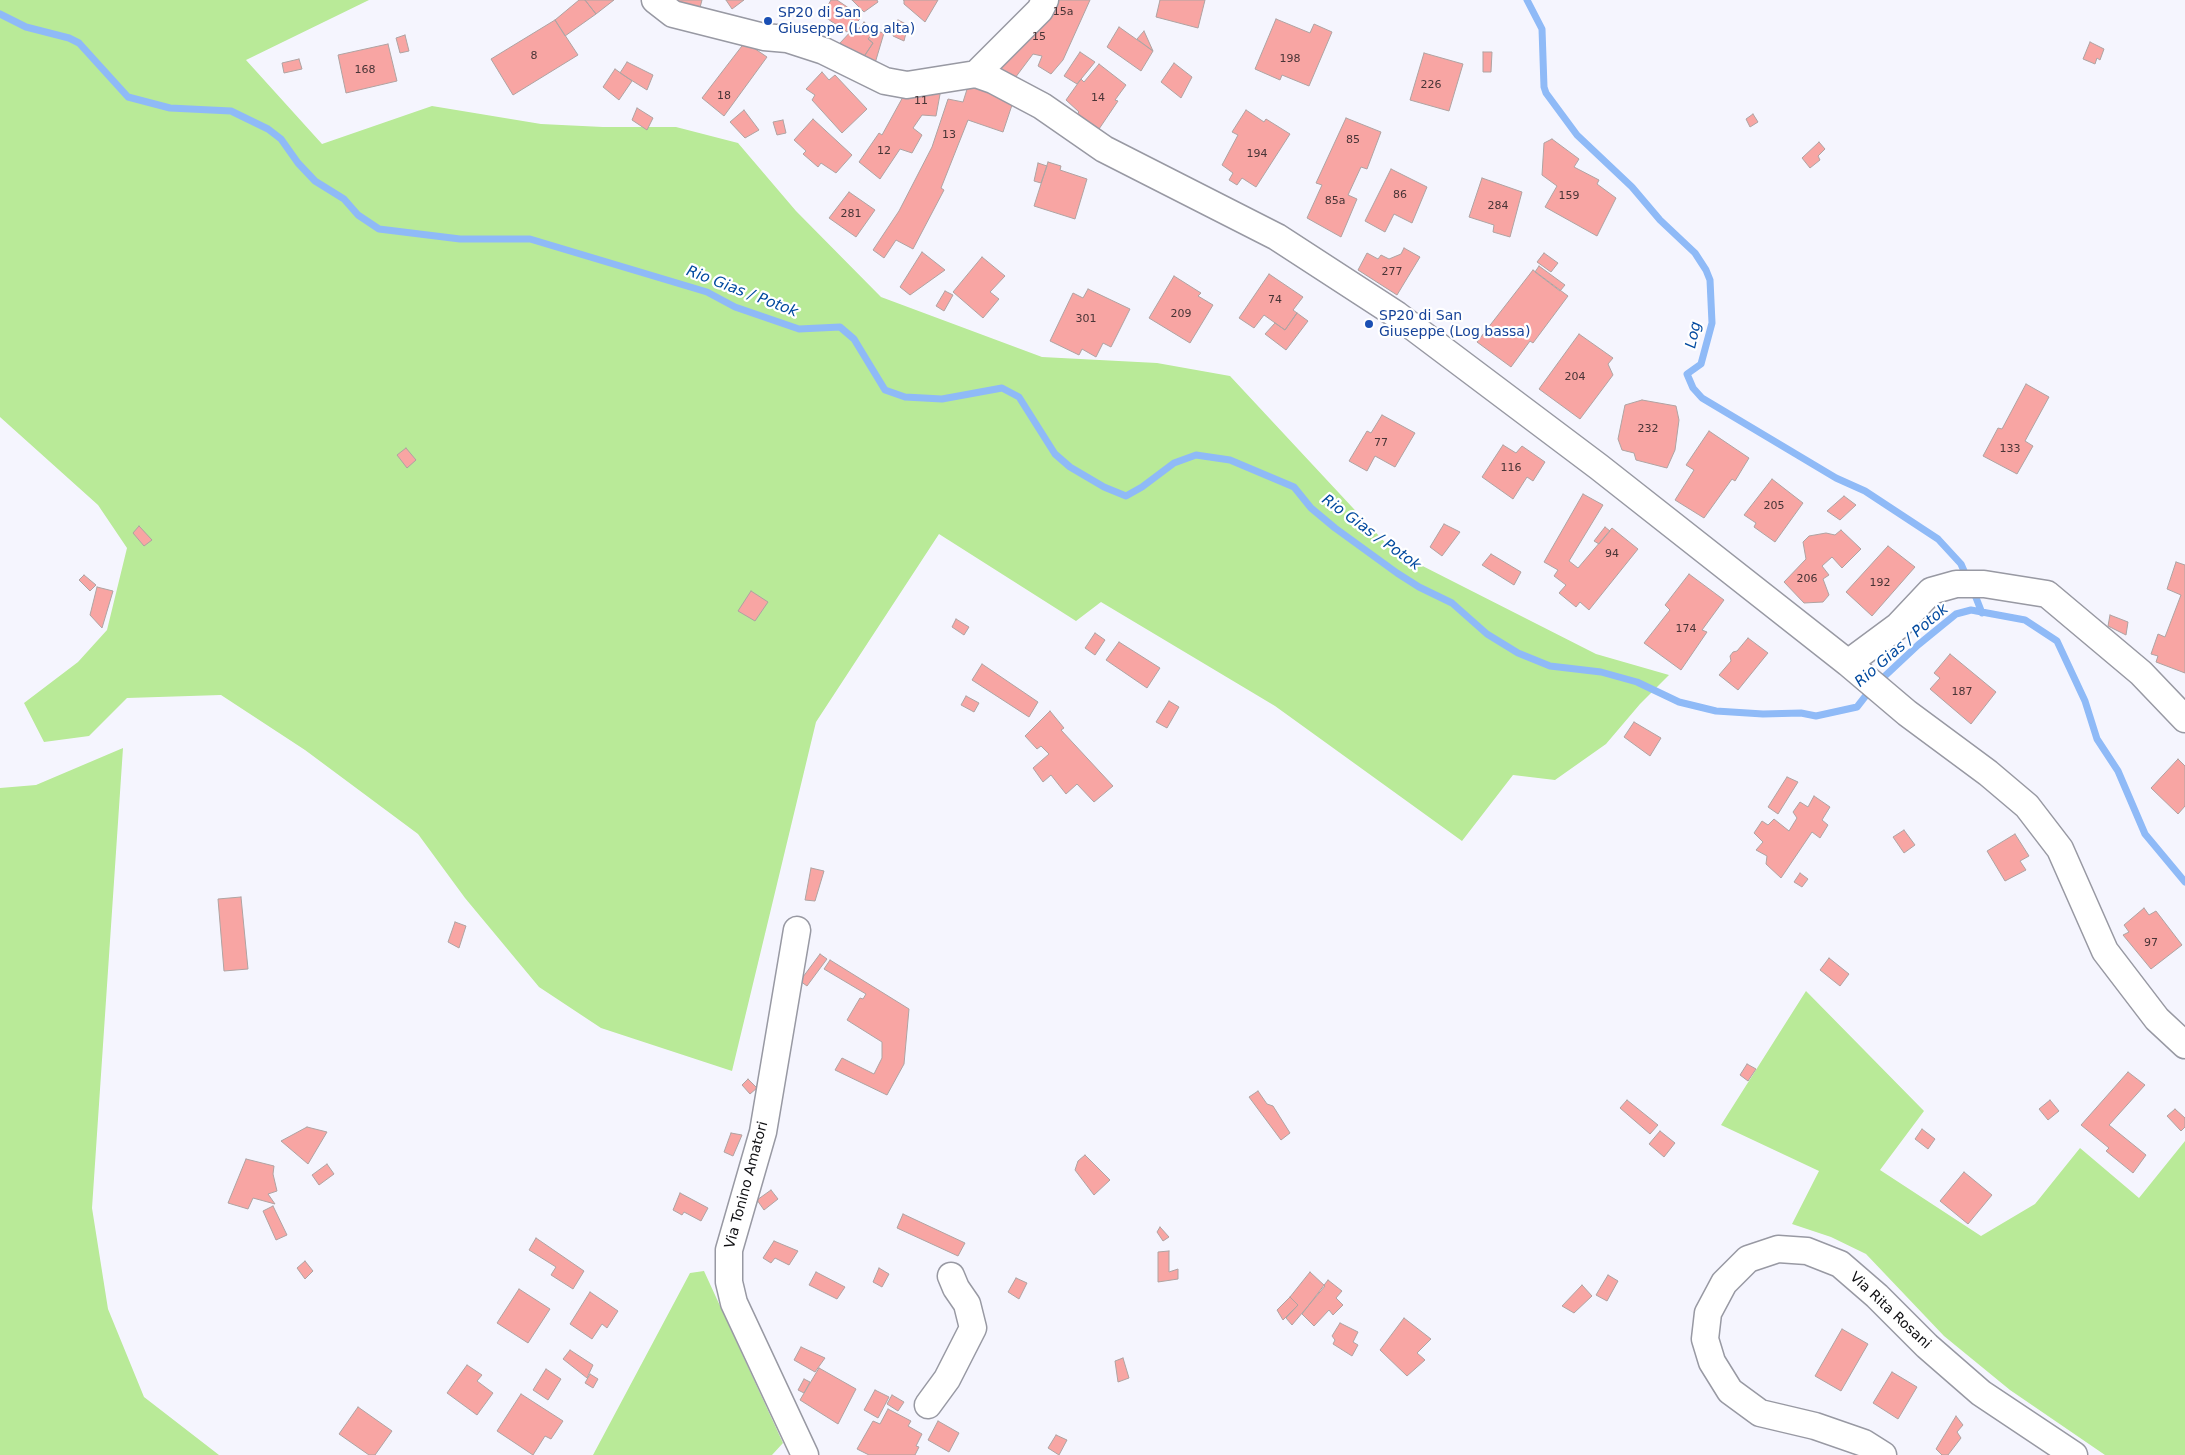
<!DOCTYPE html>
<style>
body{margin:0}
canvas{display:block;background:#f5f5fe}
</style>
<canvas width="2185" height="1455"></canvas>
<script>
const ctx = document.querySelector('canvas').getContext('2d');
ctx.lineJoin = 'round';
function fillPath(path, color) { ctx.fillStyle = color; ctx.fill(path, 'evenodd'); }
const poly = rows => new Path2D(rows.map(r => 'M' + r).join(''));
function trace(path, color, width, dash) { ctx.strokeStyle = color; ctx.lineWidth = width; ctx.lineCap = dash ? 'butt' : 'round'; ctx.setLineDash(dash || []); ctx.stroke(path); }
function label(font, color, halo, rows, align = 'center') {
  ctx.font = font + ' "DejaVu Sans",sans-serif'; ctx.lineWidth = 4.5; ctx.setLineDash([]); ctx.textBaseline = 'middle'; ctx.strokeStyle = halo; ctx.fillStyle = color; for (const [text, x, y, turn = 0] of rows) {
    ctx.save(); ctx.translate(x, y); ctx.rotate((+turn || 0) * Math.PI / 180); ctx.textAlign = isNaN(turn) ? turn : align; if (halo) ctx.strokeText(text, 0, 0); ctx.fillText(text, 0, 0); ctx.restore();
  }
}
fillPath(poly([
 [0,0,369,0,246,60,322,144,432,106,541,124,603,127,676,127,738,143,796,211,881,297,1042,357,1157,363,1230,376,1393,551,1596,654,1669,675,1640,704,1606,744,1555,780,1513,775,1462,841,1275,706,1101,602,1076,621,939,534,816,722,732,1071,601,1028,539,987,465,898,418,834,305,750,221,695,127,698,89,736,44,742,24,703,78,662,107,630,127,548,98,505,0,417],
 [123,748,92,1208,108,1309,144,1397,219,1455,0,1455,0,788,36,785],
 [1806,991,1924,1111,1880,1170,1981,1236,2035,1204,2080,1148,2139,1198,2185,1141,2185,1455,2105,1455,2010,1390,1944,1336,1866,1254,1831,1237,1792,1224,1819,1171,1721,1125],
 [704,1271,783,1443,772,1455,593,1455,690,1273]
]), '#b9ea98');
trace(poly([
 [1527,0,1542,29,1544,87,1546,93,1577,135,1632,187,1660,220,1695,253,1706,270,1710,280,1712,323,1701,364,1687,374,1693,388,1702,398,1836,478,1865,491,1938,539,1961,564,1967,578],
 [0,14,26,27,69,38,79,43,128,97,170,108,231,111,268,129,281,139,298,163,315,181,344,199,358,215,379,229,460,239,530,239,707,292,735,307,799,329,840,327,854,339,885,390,905,397,942,399,1002,388,1019,397,1055,454,1070,467,1104,487,1126,496,1142,487,1174,463,1196,455,1230,460,1294,487,1311,508,1335,528,1397,573,1419,587,1452,603,1487,634,1518,653,1550,666,1601,672,1637,682,1679,702,1716,711,1763,714,1801,713,1816,716,1857,707,1871,689,1918,645,1956,614,1971,610,2025,620,2057,641,2085,701,2097,739,2118,771,2145,834,2185,882],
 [1973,590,1982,613]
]), '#8fbaf7', 7);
const building = poly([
 [579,0,585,0,596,14,565,36,555,20,579,0],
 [585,0,614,0,596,14,585,0],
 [677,0,702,0,698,15,676,7,677,0],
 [726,0,744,0,732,9,726,0],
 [831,0,837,0,862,17,847,32,822,15,831,0],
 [852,0,877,0,878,2,864,12,852,0],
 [904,0,903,0,938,0,925,22,904,4,904,0],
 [1049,0,1090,0,1063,60,1051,74,1038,66,1042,56,1033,54,1012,82,994,70,1049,0],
 [1160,0,1205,0,1198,28,1156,17,1160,0],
 [1276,19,1310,33,1314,24,1332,32,1309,86,1282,75,1280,80,1255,69,1276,19],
 [555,20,578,55,513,95,491,59,555,20],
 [898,20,908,25,904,41,893,36,898,20],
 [864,22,875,31,868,39,873,43,861,61,840,43,854,28,858,30,864,22],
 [1119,27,1153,51,1141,71,1107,47,1119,27],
 [875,31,884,33,873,70,861,61,873,43,868,39,875,31],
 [1144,31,1153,51,1137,39,1144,31],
 [405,35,409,51,400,53,396,38,405,35],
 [745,42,767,57,724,116,702,98,745,42],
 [2090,42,2104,49,2100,60,2097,58,2095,64,2083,59,2090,42],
 [388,44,397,81,346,93,338,55,388,44],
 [1080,52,1095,62,1077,84,1064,76,1080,52],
 [1483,52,1492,52,1491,72,1483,72,1483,52],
 [1424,53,1463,64,1449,111,1410,100,1424,53],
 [299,59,302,69,284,73,282,63,299,59],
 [627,62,653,75,647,90,620,73,627,62],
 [1174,63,1192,77,1181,98,1161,82,1174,63],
 [1099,64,1126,85,1115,100,1118,101,1099,129,1077,114,1079,112,1066,100,1081,79,1084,82,1099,64],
 [615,69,632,81,619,100,603,87,615,69],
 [822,72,829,80,835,75,867,109,842,133,812,100,815,95,806,89,822,72],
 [969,83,1014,99,1003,132,968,120,941,188,944,190,913,249,896,240,884,258,873,250,899,211,932,147,948,99,963,102,969,83],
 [941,89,936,116,922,115,913,128,922,135,912,153,900,149,880,179,859,162,879,133,882,135,904,95,941,89],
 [637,108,653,118,647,130,632,120,637,108],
 [744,110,759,130,745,138,730,122,744,110],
 [1246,110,1264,122,1266,119,1290,134,1256,187,1242,178,1237,185,1229,180,1233,173,1222,165,1238,135,1232,132,1246,110],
 [1753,114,1758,122,1750,127,1746,119,1753,114],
 [1346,118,1381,132,1367,169,1361,167,1348,195,1357,199,1341,237,1307,218,1322,185,1316,183,1346,118],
 [813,119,852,155,836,173,821,163,818,167,803,154,806,151,794,140,813,119],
 [783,120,786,133,777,135,773,122,783,120],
 [1552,139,1579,159,1574,167,1599,180,1597,184,1616,198,1597,236,1545,207,1557,186,1542,175,1544,143,1552,139],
 [1819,142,1825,149,1818,156,1820,160,1810,168,1802,158,1819,142],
 [1048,162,1061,166,1060,170,1087,179,1075,219,1034,206,1048,162],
 [1038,163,1047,166,1041,183,1034,181,1038,163],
 [1391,169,1427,187,1412,223,1394,214,1385,232,1365,221,1391,169],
 [1482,178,1522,192,1510,237,1493,232,1494,225,1469,217,1482,178],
 [849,192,875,210,856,237,829,218,849,192],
 [1404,248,1420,257,1397,295,1358,270,1367,253,1378,259,1381,255,1389,259,1401,254,1404,248],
 [922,252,945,270,910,295,900,287,922,252],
 [1544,253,1558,263,1551,272,1537,262,1544,253],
 [982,257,1005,276,990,292,999,299,983,318,953,292,982,257],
 [1539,266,1565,285,1560,291,1535,272,1539,266],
 [1533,270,1568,296,1533,343,1530,341,1511,367,1477,342,1533,270],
 [1269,274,1303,297,1293,310,1297,313,1285,330,1264,315,1254,328,1239,318,1269,274],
 [1174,276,1201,293,1198,296,1213,305,1190,343,1149,318,1174,276],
 [1088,289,1130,309,1111,347,1103,343,1096,357,1082,349,1079,355,1050,341,1073,293,1083,298,1088,289],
 [945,291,953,295,944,311,936,306,945,291],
 [1297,313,1308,321,1286,350,1265,334,1275,323,1285,330,1297,313],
 [1579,334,1613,358,1608,364,1613,375,1580,419,1539,389,1579,334],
 [2026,384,2049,397,2025,441,2033,446,2017,474,1983,456,1998,428,2002,429,2026,384],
 [1642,400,1676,406,1679,420,1675,450,1667,468,1636,460,1634,453,1622,450,1618,439,1625,405,1642,400],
 [1382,415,1415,433,1395,467,1375,456,1367,471,1349,461,1367,431,1371,433,1382,415],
 [1709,431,1749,458,1735,481,1732,479,1704,518,1675,500,1694,470,1686,465,1709,431],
 [1503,445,1516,453,1522,446,1545,462,1533,481,1527,477,1513,499,1482,477,1503,445],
 [406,448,416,460,407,468,397,455,406,448],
 [1772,479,1803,503,1775,542,1754,527,1756,523,1744,515,1772,479],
 [1583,494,1603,505,1569,561,1578,568,1612,528,1638,549,1589,610,1580,602,1576,607,1559,593,1566,585,1554,576,1558,570,1544,562,1583,494],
 [1844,496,1856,505,1840,520,1827,511,1844,496],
 [1444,524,1460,532,1442,556,1430,547,1444,524],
 [139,526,152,540,144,546,133,533,139,526],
 [1605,527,1610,531,1599,544,1594,541,1605,527],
 [1841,530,1861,549,1842,568,1832,557,1822,566,1829,575,1823,579,1829,595,1823,602,1804,603,1784,582,1806,559,1803,542,1809,536,1826,533,1835,535,1841,530],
 [1888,546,1915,567,1872,616,1846,592,1888,546],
 [1491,554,1521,572,1514,585,1482,565,1491,554],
 [2176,562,2185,565,2185,673,2156,662,2158,656,2151,654,2158,634,2165,637,2181,595,2167,589,2176,562],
 [1689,574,1724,600,1702,630,1707,632,1681,670,1644,643,1670,610,1665,605,1689,574],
 [84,575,96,585,90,591,79,580,84,575],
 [97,587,113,591,102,628,90,615,97,587],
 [751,591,768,602,755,621,738,611,751,591],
 [2110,615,2128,622,2126,635,2108,626,2110,615],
 [956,619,969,627,964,635,952,627,956,619],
 [1095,633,1105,640,1095,655,1085,648,1095,633],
 [1748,638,1768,653,1738,690,1719,675,1731,661,1730,656,1733,652,1737,651,1748,638],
 [1119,642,1160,668,1147,688,1106,660,1119,642],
 [1950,654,1996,692,1971,724,1930,689,1940,678,1934,673,1950,654],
 [982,664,1038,702,1029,717,972,680,982,664],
 [966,696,979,703,974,712,961,705,966,696],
 [1169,701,1179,707,1167,728,1156,722,1169,701],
 [1050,711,1064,728,1061,730,1113,786,1094,802,1077,784,1066,794,1051,775,1043,782,1033,768,1049,754,1041,746,1037,749,1025,736,1050,711],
 [1634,722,1661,738,1650,756,1624,737,1634,722],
 [2178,759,2185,766,2185,806,2178,814,2151,788,2178,759],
 [1787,777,1798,782,1778,814,1768,807,1787,777],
 [1814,796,1830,807,1822,820,1828,825,1820,838,1812,832,1781,878,1766,864,1767,856,1756,850,1763,842,1754,833,1762,821,1768,825,1774,819,1789,831,1797,818,1793,812,1800,802,1808,807,1814,796],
 [1904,830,1915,845,1904,853,1893,837,1904,830],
 [2015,834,2029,856,2020,861,2026,870,2005,881,1987,851,2015,834],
 [811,868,824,871,815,901,805,900,811,868],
 [1800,873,1808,879,1802,887,1794,882,1800,873],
 [241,897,248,969,224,971,218,899,241,897],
 [2144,908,2149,915,2156,911,2182,945,2151,969,2123,935,2129,932,2124,925,2144,908],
 [455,922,466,926,459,948,448,942,455,922],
 [820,954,827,959,807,986,800,981,820,954],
 [1829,958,1849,974,1840,986,1820,970,1829,958],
 [830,960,909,1009,904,1064,887,1095,835,1070,842,1058,874,1074,882,1058,882,1042,847,1020,860,998,863,999,866,994,824,969,830,960],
 [1747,1064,1756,1069,1748,1081,1740,1075,1747,1064],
 [2128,1072,2145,1085,2109,1125,2146,1155,2133,1173,2106,1151,2109,1148,2081,1125,2128,1072],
 [748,1079,757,1088,750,1094,742,1085,748,1079],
 [1258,1091,1267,1104,1273,1106,1290,1133,1281,1140,1249,1097,1258,1091],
 [1627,1100,1658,1125,1650,1134,1620,1108,1627,1100],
 [2050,1100,2059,1111,2048,1120,2039,1109,2050,1100],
 [2175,1109,2185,1118,2185,1127,2181,1131,2167,1116,2175,1109],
 [307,1127,327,1132,308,1164,281,1141,307,1127],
 [1922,1129,1935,1139,1928,1149,1915,1139,1922,1129],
 [1660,1131,1675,1143,1664,1157,1649,1144,1660,1131],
 [731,1133,742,1135,733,1156,724,1152,731,1133],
 [1085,1155,1110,1180,1094,1195,1075,1170,1078,1161,1085,1155],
 [246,1159,274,1166,273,1174,277,1191,268,1194,275,1204,253,1198,248,1209,228,1203,246,1159],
 [327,1164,334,1174,319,1185,312,1175,327,1164],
 [1964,1172,1992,1195,1968,1224,1940,1201,1964,1172],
 [771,1190,778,1199,764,1210,757,1200,771,1190],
 [680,1193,708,1208,701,1221,684,1212,682,1215,673,1210,680,1193],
 [273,1206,287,1235,276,1240,263,1211,273,1206],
 [903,1214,965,1243,958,1256,897,1228,903,1214],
 [1160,1227,1169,1237,1163,1241,1157,1232,1160,1227],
 [536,1238,584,1271,573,1289,551,1275,556,1267,529,1250,536,1238],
 [774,1241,798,1251,789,1265,775,1258,771,1263,763,1258,774,1241],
 [1169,1251,1169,1272,1178,1269,1178,1279,1158,1282,1158,1252,1169,1251],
 [305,1261,313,1271,305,1279,297,1268,305,1261],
 [879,1268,889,1274,882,1287,873,1282,879,1268],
 [816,1272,845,1287,837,1299,809,1285,816,1272],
 [1310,1272,1325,1286,1292,1325,1286,1318,1298,1305,1290,1297,1310,1272],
 [1608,1275,1618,1281,1607,1301,1596,1295,1608,1275],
 [1016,1278,1027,1283,1019,1299,1008,1292,1016,1278],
 [1328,1280,1342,1291,1336,1298,1343,1305,1333,1315,1329,1310,1314,1326,1302,1314,1328,1280],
 [1582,1285,1592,1296,1574,1313,1562,1306,1582,1285],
 [519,1289,550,1309,528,1343,497,1323,519,1289],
 [590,1292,618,1311,607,1328,602,1324,592,1339,570,1324,590,1292],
 [1290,1297,1298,1305,1283,1320,1277,1310,1290,1297],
 [1404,1318,1431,1339,1417,1353,1425,1360,1407,1376,1380,1350,1404,1318],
 [1340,1323,1358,1332,1353,1342,1358,1345,1352,1356,1333,1344,1335,1340,1332,1336,1340,1323],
 [1842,1329,1868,1344,1841,1391,1815,1376,1842,1329],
 [801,1347,825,1358,815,1372,794,1360,801,1347],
 [570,1350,593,1365,587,1378,563,1359,570,1350],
 [1123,1358,1129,1378,1118,1382,1115,1361,1123,1358],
 [467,1365,482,1375,477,1381,493,1393,477,1415,447,1393,467,1365],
 [819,1368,856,1389,838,1424,800,1400,819,1368],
 [546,1369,561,1379,548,1400,533,1390,546,1369],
 [1892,1372,1917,1387,1898,1419,1873,1403,1892,1372],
 [590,1374,598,1379,593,1388,585,1383,590,1374],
 [804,1379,810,1382,804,1393,798,1390,804,1379],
 [875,1390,889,1397,878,1418,864,1410,875,1390],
 [521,1394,563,1421,551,1439,545,1436,533,1455,497,1431,521,1394],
 [892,1395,904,1402,898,1411,887,1404,892,1395],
 [358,1407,392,1431,375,1455,369,1455,339,1434,358,1407],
 [888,1409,911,1421,908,1426,922,1434,916,1446,919,1447,915,1455,869,1455,857,1449,873,1421,880,1424,888,1409],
 [1956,1416,1963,1425,1957,1432,1961,1438,1948,1455,1942,1455,1936,1449,1956,1416],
 [938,1421,959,1433,949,1452,928,1440,938,1421],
 [1056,1435,1067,1440,1059,1455,1048,1448,1056,1435]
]);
fillPath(building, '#f8a5a3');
trace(building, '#afa3a2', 1);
const minor = poly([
 [655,0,673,14,764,37,787,39,824,51,885,81,907,85,976,74,993,80,1042,106,1104,149,1277,237,1397,315,1599,467,1848,663,1907,713,1988,773,2027,806,2060,849,2105,951,2157,1019,2185,1045],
 [976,74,1040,10,1045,0],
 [1848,663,1898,626,1931,591,1956,584,1984,584,2047,594,2141,673,2185,719],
 [797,930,763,1132,729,1250,729,1282,734,1303,805,1455],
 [928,1405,947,1379,973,1328,967,1304,956,1288,951,1276],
 [1883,1455,1864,1443,1815,1426,1760,1413,1730,1391,1712,1362,1705,1339,1708,1313,1724,1283,1748,1259,1778,1249,1807,1251,1840,1264,1877,1296,1927,1346,1981,1393,2074,1455]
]);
trace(minor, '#9899a3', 29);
trace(minor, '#fff', 26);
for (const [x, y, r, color] of [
 [768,21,5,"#1a4fb4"],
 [1369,324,5,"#1a4fb4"]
]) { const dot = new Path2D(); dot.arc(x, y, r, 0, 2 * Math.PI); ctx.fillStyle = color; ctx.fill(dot); trace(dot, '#fff', 2); }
label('11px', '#483436', null, [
 ["15a",1063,12],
 ["15",1039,37],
 ["8",534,56],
 ["198",1290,59],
 ["168",365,70],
 ["226",1431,85],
 ["18",724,96],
 ["14",1098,98],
 ["11",921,101],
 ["13",949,135],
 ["85",1353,140],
 ["12",884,151],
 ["194",1257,154],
 ["86",1400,195],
 ["159",1569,196],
 ["85a",1335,201],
 ["284",1498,206],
 ["281",851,214],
 ["277",1392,272],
 ["74",1275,300],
 ["209",1181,314],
 ["301",1086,319],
 ["204",1575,377],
 ["232",1648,429],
 ["77",1381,443],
 ["133",2010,449],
 ["116",1511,468],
 ["205",1774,506],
 ["94",1612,554],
 ["206",1807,579],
 ["192",1880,583],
 ["174",1686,629],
 ["187",1962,692],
 ["97",2151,943]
]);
label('14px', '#164399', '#fff', [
 ["SP20 di San",778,13],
 ["Giuseppe (Log alta)",778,29],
 ["SP20 di San",1379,316],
 ["Giuseppe (Log bassa)",1379,332]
], 'left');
label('14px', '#0e0e11', '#fff', [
 ["Via Tonino Amatori",747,1185,-75],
 ["Via Rita Rosani",1890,1311,43]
]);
label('italic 15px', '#00499f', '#fff', [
 ["Rio Gias / Potok",742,292,21],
 ["Log",1694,335,-78],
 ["Rio Gias / Potok",1371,533,36],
 ["Rio Gias / Potok",1902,646,-41]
]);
</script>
